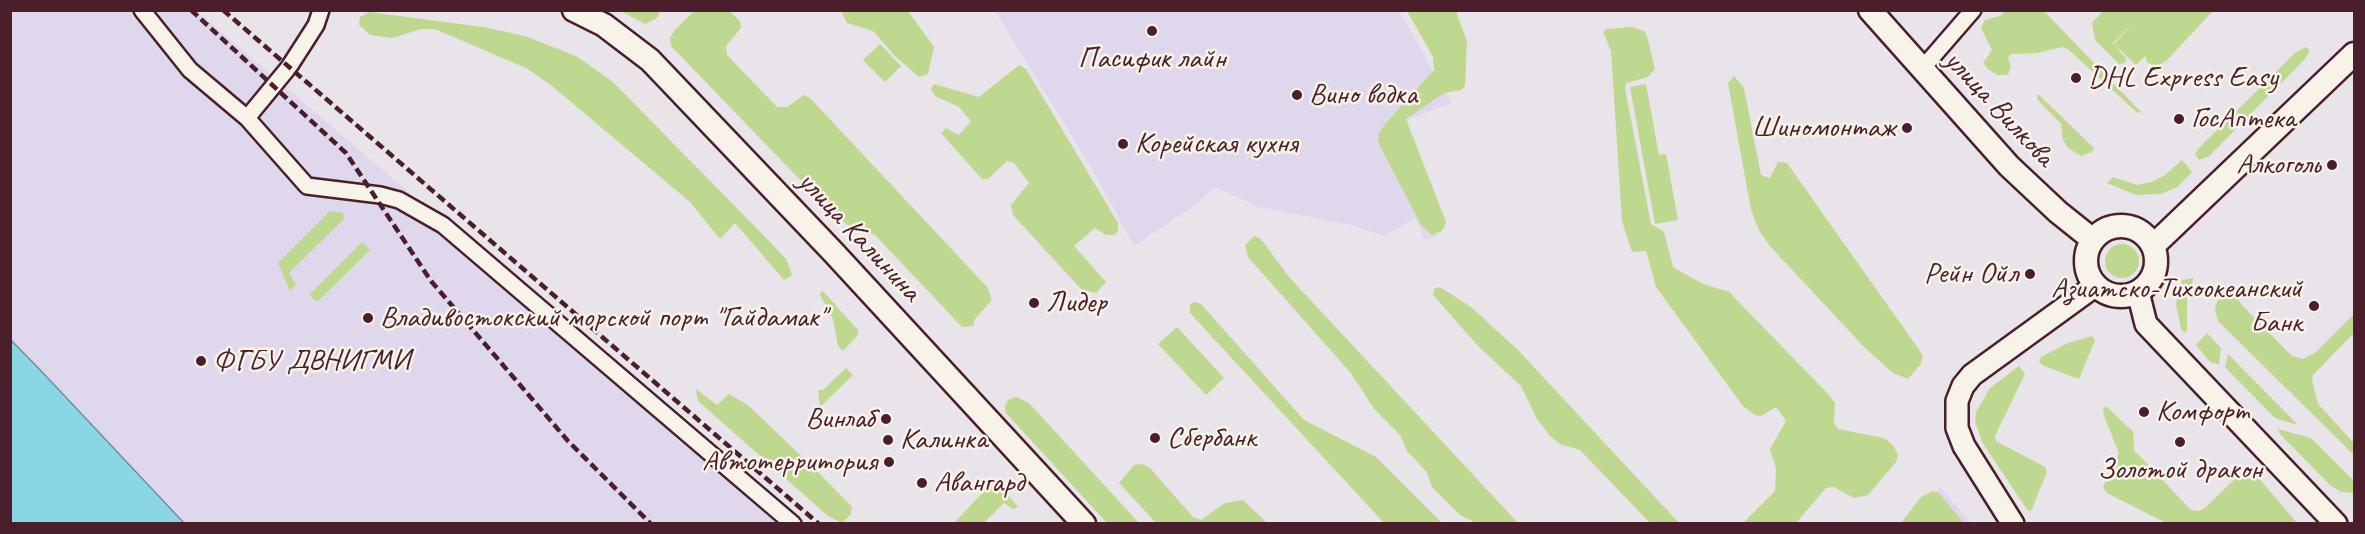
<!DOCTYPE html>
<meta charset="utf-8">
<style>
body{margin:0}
#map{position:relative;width:2365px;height:534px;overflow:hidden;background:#e9e3ea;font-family:Caveat,sans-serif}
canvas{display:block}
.frame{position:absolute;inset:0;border:12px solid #4a1f2b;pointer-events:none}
</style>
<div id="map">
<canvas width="2365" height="534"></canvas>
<div class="frame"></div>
</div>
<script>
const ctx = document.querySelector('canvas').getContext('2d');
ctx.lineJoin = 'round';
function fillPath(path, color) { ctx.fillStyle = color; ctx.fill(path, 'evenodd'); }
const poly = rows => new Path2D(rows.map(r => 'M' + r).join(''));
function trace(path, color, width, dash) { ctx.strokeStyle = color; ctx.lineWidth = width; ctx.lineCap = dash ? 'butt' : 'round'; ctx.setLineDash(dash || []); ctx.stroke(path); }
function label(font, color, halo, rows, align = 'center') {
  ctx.font = font + ' Caveat,sans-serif'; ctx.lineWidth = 5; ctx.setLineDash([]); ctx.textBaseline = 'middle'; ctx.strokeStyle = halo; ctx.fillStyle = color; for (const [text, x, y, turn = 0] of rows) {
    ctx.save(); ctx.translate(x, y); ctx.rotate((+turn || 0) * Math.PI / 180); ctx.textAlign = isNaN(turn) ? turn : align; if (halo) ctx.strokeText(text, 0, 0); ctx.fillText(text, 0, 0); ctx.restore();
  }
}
fillPath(poly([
 [11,11,197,11,426,207,449,242,636,397,782,523,184,523,11,339],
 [995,11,1399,11,1451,103,1407,120,1438,236,1424,239,1416,218,1384,236,1351,225,1259,207,1215,187,1194,206,1134,246,1094,172],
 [1940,487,1971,523,1913,524]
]), '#dfd8ec');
fillPath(poly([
 [2104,10,2146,11,2213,11,2166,61,2156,67,2147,62,2145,56,2136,65,2114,44,2134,22,2113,43,2126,58,2125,63,2119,64,2095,40,2092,23],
 [621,11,660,10,660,11,657,18,645,24],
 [694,11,729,11,740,21,741,28,726,46,727,55,777,107,787,107,804,95,810,98,988,288,992,300,975,319,973,326,962,327,875,235,848,225,835,216,671,46,670,38,674,31],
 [841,11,908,11,934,47,928,74,919,77,895,56,873,31,847,23],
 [1407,11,1456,11,1467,42,1465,86,1461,90,1444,93,1406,119,1446,222,1442,231,1432,235,1421,225,1378,142,1379,133,1386,123,1434,70,1433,57],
 [2005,11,2044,11,2141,112,2138,113,2133,109,2068,49,2062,47,2038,53,2011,54,2008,58,2011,67,2008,75,1998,75,1989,70,1983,63,1992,50,1981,28,1985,20,2000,16],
 [369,12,483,27,525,36,576,56,612,81,771,243,786,259,792,275,784,280,735,223,720,239,690,202,552,86,526,68,435,29,421,29,392,38,370,35,359,25,360,17],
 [1632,27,1644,31,1647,36,1655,69,1648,77,1626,83,1625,88,1651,224,1664,232,1673,267,1703,284,1729,292,1829,395,1835,403,1834,423,1838,429,1884,438,1893,445,1898,455,1896,462,1868,495,1854,498,1834,487,1826,488,1796,523,1743,523,1775,491,1776,468,1770,449,1786,421,1776,407,1761,416,1755,415,1743,406,1656,287,1647,254,1645,251,1633,252,1631,249,1622,221,1611,51,1603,32,1607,29],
 [880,44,901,66,885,82,863,60],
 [2305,47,2310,50,2305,59,2209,156,2199,160,2195,154,2200,147,2295,53],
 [1019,65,1026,69,1118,223,1118,231,1114,235,1106,235,1095,228,1074,246,1106,282,1096,293,1082,290,1013,215,1011,205,1029,183,1014,163,1007,161,988,179,982,179,941,133,946,128,959,135,971,121,959,107,935,96,931,89,934,84,979,97],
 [1734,76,1744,88,1761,175,1770,178,1778,162,1787,163,1920,351,1923,357,1920,365,1908,379,1893,373,1865,348,1769,245,1759,230,1751,210,1728,83],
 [1646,84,1659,155,1666,154,1678,220,1655,224,1630,87],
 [2038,94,2094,148,2092,152,2081,156,2068,148,2063,140,2061,124,2037,99],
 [2182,160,2192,172,2177,187,2161,194,2136,195,2107,183,2113,177,2137,185,2152,182,2165,175],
 [330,211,343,213,344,219,289,273,296,285,290,291,278,263],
 [1254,236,1261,239,1289,277,1518,523,1476,523,1460,515,1432,487,1426,471,1407,451,1400,435,1375,410,1350,372,1248,257,1245,245],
 [362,242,370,250,318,301,314,300,310,294],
 '2105 261a17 17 0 1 1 34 0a17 17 0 1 1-34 0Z',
 [2194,278,2187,294,2187,332,2185,333,2181,329,2176,304,2182,280],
 [1440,287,1471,307,1518,350,1679,523,1650,523,1580,450,1560,444,1551,437,1537,419,1521,386,1479,347,1433,295,1434,289],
 [822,290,858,330,858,335,843,351,838,346,833,319,820,295],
 [2228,290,2234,290,2241,304,2284,348,2292,356,2303,359,2316,352,2354,314,2354,333,2313,375,2312,380,2318,404,2354,443,2354,455,2218,321,2215,309,2217,302],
 [1195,302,1201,304,1304,420,1376,457,1442,523,1384,523,1190,313,1190,304],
 [1177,327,1224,378,1206,395,1158,344],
 [2207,333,2221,348,2219,364,2210,362,2196,345],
 [2092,336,2095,340,2079,379,2042,365,2039,361,2041,357,2068,343],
 [2228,354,2298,425,2275,418,2225,367],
 [2019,366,2025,374,1995,436,1996,441,2045,467,2047,472,2031,511,2028,511,1982,442,1975,421,1976,412,1990,388],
 [846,368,853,375,820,407,818,390,823,390],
 [696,389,717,405,729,394,748,405,822,476,852,507,851,514,842,523,828,516,698,401],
 [1016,397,1029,403,1139,523,1107,523,1006,413,1005,406,1008,400],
 [2106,406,2133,432,2134,450,2191,510,2199,511,2205,508,2239,475,2247,472,2257,476,2297,523,2166,523,2107,493,2103,487,2119,453,2104,416,2103,409],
 [2278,429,2311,438,2354,481,2354,493,2341,492,2330,485,2280,434],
 [1142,464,1150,468,1193,517,1201,520,1225,503,1243,500,1267,523,1156,523,1119,483,1134,465],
 [992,483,1000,485,1018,507,1013,509,1004,503,984,523,954,523],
 [1933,491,1939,493,1964,523,1901,523,1921,497]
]), '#bfd88f');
const water = poly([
 [10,339,44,374,184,523,11,523,10,339]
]);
fillPath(water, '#88d6e6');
trace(water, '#6f8d9b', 1.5);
const street = poly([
 [142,10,190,70,247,118,307,186,380,195,399,200,443,225,793,524],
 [1921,70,1973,10],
 [247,118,289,67,316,25,321,10]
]);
const secondary = poly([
 [2138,292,2146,324,2336,524],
 [2013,524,1964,446,1957,428,1957,401,1963,386,1972,375,2096,285]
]);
const primary = poly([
 [574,10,604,25,650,60,834,253,1084,524],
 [1870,10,2009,166,2058,212,2093,240],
 '2086 261a35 35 0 1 1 70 0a35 35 0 1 1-70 0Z',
 [2153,246,2354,54]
]);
trace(street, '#4a1f2b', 20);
trace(secondary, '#4a1f2b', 26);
trace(primary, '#4a1f2b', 27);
trace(street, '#f7f3e8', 15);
trace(secondary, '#f7f3e8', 21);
trace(primary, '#f7f3e8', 22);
trace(poly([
 [191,10,346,153,431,281,568,441,651,524],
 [223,10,819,524]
]), '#4a1f2b', 4.5, [9, 4.5]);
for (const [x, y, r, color] of [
 [1152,31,6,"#4a1f2b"],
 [2076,78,6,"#4a1f2b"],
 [1297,95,6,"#4a1f2b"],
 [2179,119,6,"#4a1f2b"],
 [1907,128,6,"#4a1f2b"],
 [1123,144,6,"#4a1f2b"],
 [2332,165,6,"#4a1f2b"],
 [2030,274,6,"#4a1f2b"],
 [1034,303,6,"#4a1f2b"],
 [2314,306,6,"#4a1f2b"],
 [368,318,6,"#4a1f2b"],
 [201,361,6,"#4a1f2b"],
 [2144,412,6,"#4a1f2b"],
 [886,419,6,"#4a1f2b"],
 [1155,438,6,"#4a1f2b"],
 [888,440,6,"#4a1f2b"],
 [2180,442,6,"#4a1f2b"],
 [889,462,6,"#4a1f2b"],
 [922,483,6,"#4a1f2b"]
]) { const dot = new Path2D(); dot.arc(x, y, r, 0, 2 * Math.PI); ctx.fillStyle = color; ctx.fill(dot); trace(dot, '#f7f3e8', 2); }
label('30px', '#4a1f2b', '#f7f3e8', [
 ["Пасифик лайн",1152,59,"center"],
 ["DHL Express Easy",2088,78],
 ["Вино водка",1309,95],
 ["ГосАптека",2191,119],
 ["Шиномонтаж",1895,128,"right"],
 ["Корейская кухня",1135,144],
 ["Алкоголь",2320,165,"right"],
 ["Рейн Ойл",2018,274,"right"],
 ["Азиатско-Тихоокеанский",2302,289,"right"],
 ["Банк",2302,323,"right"],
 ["Лидер",1046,303],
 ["Владивостокский морской порт \"Гайдамак\"",380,318],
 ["ФГБУ ДВНИГМИ",213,361],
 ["Комфорт",2156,412],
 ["Винлаб",874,419,"right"],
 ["Сбербанк",1167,438],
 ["Калинка",900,440],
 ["Автотерритория",877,462,"right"],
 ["Золотой дракон",2180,470,"center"],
 ["Авангард",934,483]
], 'left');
label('30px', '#4a1f2b', '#f7f3e8', [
 ["улица Вилкова",1999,109,47],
 ["улица Калинина",859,237,47]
]);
</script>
